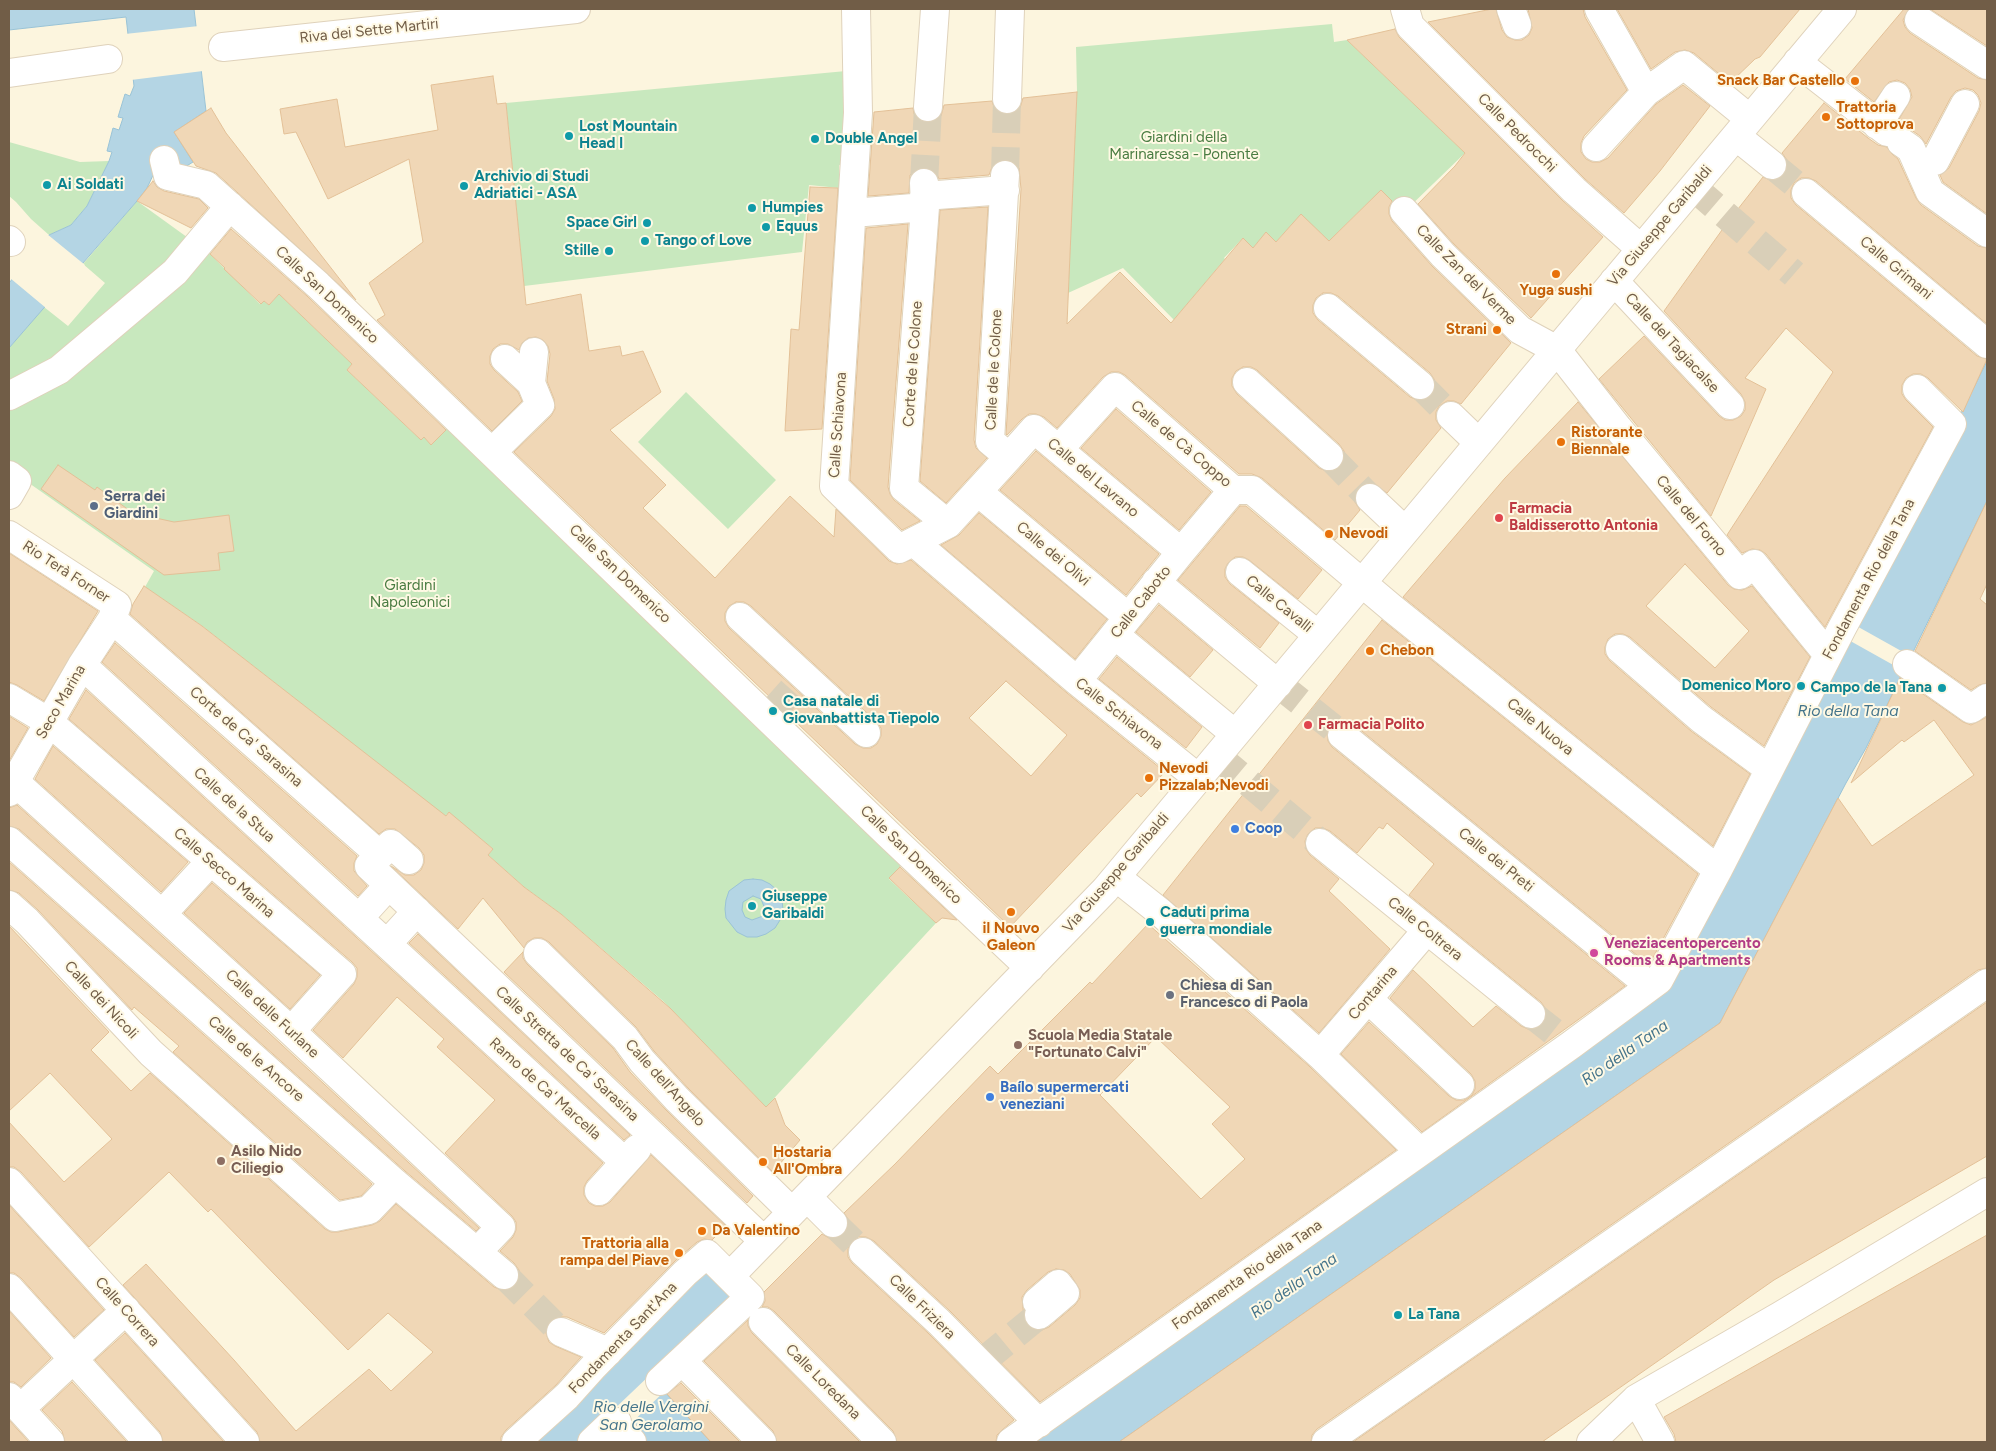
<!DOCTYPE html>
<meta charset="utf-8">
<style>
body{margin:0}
#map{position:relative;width:1996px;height:1451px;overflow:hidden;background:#fcf5de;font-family:Figtree,sans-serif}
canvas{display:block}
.frame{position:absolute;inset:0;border:10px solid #715d47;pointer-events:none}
</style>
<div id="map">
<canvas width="1996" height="1451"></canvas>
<div class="frame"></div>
</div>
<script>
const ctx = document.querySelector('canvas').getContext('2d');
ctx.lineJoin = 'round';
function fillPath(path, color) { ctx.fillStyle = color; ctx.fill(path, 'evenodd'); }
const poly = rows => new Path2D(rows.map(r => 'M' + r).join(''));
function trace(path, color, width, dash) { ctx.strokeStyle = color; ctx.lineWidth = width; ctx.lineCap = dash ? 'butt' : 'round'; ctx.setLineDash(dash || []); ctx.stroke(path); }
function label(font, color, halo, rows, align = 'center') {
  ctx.font = font + ' Figtree,sans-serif'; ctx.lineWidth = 4; ctx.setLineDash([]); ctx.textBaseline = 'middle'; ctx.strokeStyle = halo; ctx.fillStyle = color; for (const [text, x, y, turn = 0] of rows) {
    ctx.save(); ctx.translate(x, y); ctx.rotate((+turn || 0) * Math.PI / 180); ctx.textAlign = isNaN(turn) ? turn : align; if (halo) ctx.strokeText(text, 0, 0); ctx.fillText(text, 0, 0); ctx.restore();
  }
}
fillPath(poly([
 [1332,24,1334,42,1347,40,1465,153,1403,213,1381,190,1329,241,1301,215,1276,242,1266,233,1253,248,1243,238,1224,258,1225,259,1174,320,1123,268,1068,293,1077,92,1076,47],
 [846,71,849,166,839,165,839,188,809,185,802,252,524,286,506,103],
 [9,142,80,162,109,161,87,206,71,225,49,235,31,219,16,202,9,196],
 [137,201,209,253,260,304,264,301,269,305,279,294,352,364,347,370,421,440,424,437,431,444,452,423,905,861,889,879,936,923,766,1107,663,1001,561,914,524,887,488,855,493,849,449,813,445,816,202,626,145,587,154,571,9,469,9,348,44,307,68,326,105,283,83,264],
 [686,392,776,480,728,529,638,442]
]), '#c8e8be');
const water = poly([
 [9,9,194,9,206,111,174,132,193,162,177,172,164,152,147,188,137,201,9,348,9,283,49,235,71,225,87,206,109,161,112,152,107,151,113,128,119,130,123,118,118,117,125,94,130,96,134,86,126,17,9,30,9,9],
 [1987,361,1987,501,1866,748,1846,783,1720,1023,1119,1442,1027,1442,1650,1002,1885,566,1987,361],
 [753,879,762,880,770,884,778,891,782,900,783,910,780,920,775,928,766,934,757,937,747,937,737,932,726,918,725,909,726,900,729,891,744,880,753,879],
 [753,896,761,899,765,909,763,916,752,920,745,917,742,910,743,902,753,896],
 [704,1264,735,1297,650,1376,711,1442,641,1442,611,1412,580,1442,522,1442,704,1264]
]);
fillPath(water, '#b4d5e4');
trace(water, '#9ac3d6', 1);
fillPath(poly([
 [199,26,203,71,131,80,125,34],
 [47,234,85,265,46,308,10,278],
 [1853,624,1912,657,1904,671,1845,638],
 [652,1373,666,1390,625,1429,609,1414]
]), '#fcf5de');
const building = poly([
 [1492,9,1496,9,1502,30,1507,37,1515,40,1522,40,1529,35,1532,28,1528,9,1583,9,1585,17,1627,90,1584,136,1581,143,1581,152,1586,159,1592,162,1600,162,1608,158,1656,104,1683,85,1710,106,1660,171,1624,213,1585,179,1428,22,1492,9],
 [1617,9,1800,9,1760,57,1755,59,1730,83,1694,53,1685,50,1675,52,1651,69,1617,9],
 [1904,9,1909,9,1903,20,1905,27,1910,33,1978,78,1987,80,1987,214,1943,182,1940,175,1949,168,1979,111,1981,103,1978,95,1973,90,1965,88,1956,91,1951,97,1926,144,1920,136,1910,129,1902,127,1898,121,1912,97,1910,89,1905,83,1897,80,1889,82,1874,102,1845,79,1904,9],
 [1930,9,1987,9,1987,46,1930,9],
 [1395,29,1399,37,1563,201,1603,237,1531,318,1454,244,1418,204,1455,166,1465,153,1347,40,1395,29],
 [493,76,497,104,506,103,526,305,581,294,589,351,620,346,622,356,643,351,661,392,610,430,666,485,643,508,715,578,790,496,834,537,836,509,889,561,897,564,911,560,1067,693,1165,772,1141,797,1137,793,1010,927,514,452,551,416,555,409,554,399,547,381,550,354,548,346,543,340,536,337,528,338,522,343,519,350,508,344,500,344,493,349,490,356,490,364,494,370,518,392,522,401,492,431,377,320,385,315,369,283,423,242,409,159,328,199,296,132,284,134,280,109,337,99,345,147,438,130,431,85,493,76],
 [736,602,744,602,751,606,877,722,881,728,881,736,877,744,871,748,863,748,855,744,729,628,725,621,725,613,729,606,736,602],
 [1006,681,1067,735,1031,776,969,718,1006,681],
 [1077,92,1067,324,1120,272,1171,323,1243,238,1253,248,1266,232,1276,242,1301,214,1329,241,1381,190,1392,201,1389,207,1389,214,1392,221,1432,266,1511,343,1461,404,1454,401,1447,401,1439,406,1436,412,1436,420,1441,428,1387,493,1373,483,1365,483,1358,488,1355,495,1355,502,1360,510,1335,540,1262,478,1252,474,1239,474,1125,375,1119,372,1111,372,1103,377,1057,428,1044,417,1036,414,1029,414,1022,419,1007,435,1006,434,1021,189,1019,168,1014,162,1006,159,998,161,992,167,989,175,939,179,937,174,932,169,923,167,916,170,910,175,909,193,868,196,874,112,913,108,914,114,919,120,927,123,934,121,941,116,944,105,992,101,994,107,998,112,1007,115,1014,113,1020,108,1023,98,1077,92],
 [1323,293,1331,293,1338,296,1430,373,1434,379,1435,387,1432,395,1425,400,1418,400,1410,397,1318,320,1313,313,1313,305,1316,298,1323,293],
 [1243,367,1251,367,1257,370,1339,444,1344,451,1344,459,1340,467,1333,471,1326,471,1319,468,1237,394,1232,386,1232,378,1236,371,1243,367],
 [1824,103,1868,138,1878,145,1887,147,1892,154,1898,159,1916,198,1921,205,1978,246,1987,248,1987,324,1816,181,1809,178,1801,178,1794,183,1791,190,1791,198,1796,205,1977,356,1987,359,1963,412,1928,378,1921,374,1913,374,1906,378,1902,385,1902,394,1906,400,1933,427,1825,627,1766,554,1760,550,1752,549,1742,553,1727,535,1833,372,1786,328,1745,378,1766,389,1711,516,1599,379,1644,336,1719,416,1725,420,1733,420,1741,416,1745,410,1745,402,1741,394,1664,311,1727,223,1763,177,1770,180,1777,180,1784,174,1787,167,1787,160,1782,153,1824,103],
 [211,108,226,133,356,300,216,173,196,166,174,132,211,108],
 [153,181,157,187,164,191,199,199,208,208,191,228,137,201,153,181],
 [810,187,838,188,822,429,785,431,791,329,799,330,810,187],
 [988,207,974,440,976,448,987,458,946,503,920,481,940,210,988,207],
 [908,224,888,487,890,494,894,500,920,521,902,530,850,480,866,228,908,224],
 [231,229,307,296,446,430,431,445,424,437,421,440,347,370,352,364,279,294,269,305,264,301,261,304,224,269,225,268,210,254,231,229],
 [1578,402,1728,585,1734,589,1742,590,1752,586,1810,657,1764,746,1711,707,1630,637,1623,634,1615,634,1608,639,1605,647,1605,654,1610,661,1691,731,1750,774,1713,846,1403,597,1505,478,1578,402],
 [1685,564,1749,631,1715,668,1646,606,1685,564],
 [1116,409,1211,492,1179,530,1081,448,1116,409],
 [1036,451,1159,554,1126,595,1000,490,1036,451],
 [58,465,95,490,97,487,133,513,174,522,229,515,234,551,218,553,220,570,164,575,41,489,58,465],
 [1987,501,1987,584,1980,599,1987,605,1987,683,1979,685,1971,690,1915,651,1987,501],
 [1240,506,1246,506,1322,570,1298,599,1249,560,1243,557,1235,557,1228,563,1225,569,1225,577,1230,584,1279,623,1260,648,1178,580,1240,506],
 [979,513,1107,619,1075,659,941,545,959,535,979,513],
 [9,553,98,611,44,701,17,685,9,682,9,553],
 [144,586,202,626,446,816,449,812,493,849,488,855,524,887,561,914,670,1008,766,1107,775,1098,785,1125,800,1140,773,1172,688,1088,654,1051,636,1027,549,942,542,938,534,938,527,942,524,948,483,898,458,929,391,866,405,875,414,875,421,870,424,863,424,855,419,848,395,829,386,829,379,834,130,614,133,604,144,586],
 [1159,605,1213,650,1190,677,1136,632,1159,605],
 [1382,620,1698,874,1649,965,1352,723,1344,720,1336,721,1330,725,1327,733,1328,741,1332,747,1625,986,1422,1132,1341,1054,1369,1022,1449,1096,1456,1100,1464,1100,1472,1095,1475,1089,1475,1081,1471,1074,1390,998,1413,970,1473,1027,1496,1006,1521,1026,1528,1029,1536,1029,1543,1024,1546,1016,1545,1008,1541,1002,1409,895,1434,864,1387,823,1383,829,1379,827,1357,853,1330,831,1323,828,1315,828,1308,834,1305,841,1306,849,1310,855,1339,879,1329,891,1390,949,1319,1033,1163,895,1382,620],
 [115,643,357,856,354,863,354,871,367,886,358,896,102,662,115,643],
 [1117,657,1202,727,1186,748,1099,679,1117,657],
 [1900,678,1963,722,1971,725,1987,717,1987,968,1978,970,1317,1429,1312,1435,1311,1442,1119,1442,1720,1023,1838,798,1872,846,1974,775,1934,720,1904,742,1902,740,1851,783,1900,678],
 [86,690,603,1163,587,1181,584,1187,584,1195,589,1203,595,1206,603,1206,610,1202,651,1155,726,1226,712,1240,704,1239,697,1242,675,1261,604,1333,567,1317,559,1317,551,1320,546,1326,546,1333,549,1342,555,1346,581,1357,556,1385,506,1430,501,1437,501,1442,260,1442,257,1432,123,1285,146,1264,234,1360,296,1431,369,1369,391,1391,433,1352,388,1313,348,1350,211,1209,208,1212,169,1172,89,1247,21,1172,14,1167,9,1167,9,1122,64,1182,112,1139,50,1073,9,1111,9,926,109,1032,91,1050,131,1091,150,1073,325,1229,331,1232,338,1232,372,1225,380,1221,396,1204,494,1287,502,1290,510,1289,516,1285,519,1278,519,1270,514,1263,500,1251,513,1237,516,1230,516,1222,512,1216,445,1153,495,1100,437,1047,444,1039,397,997,343,1058,313,1030,354,984,357,977,357,968,352,962,69,719,86,690],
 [9,716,28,728,9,761,9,716],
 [53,746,188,862,161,892,35,779,53,746],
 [17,805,268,1032,479,1228,476,1231,405,1171,19,829,9,826,9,808,17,805],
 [9,862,372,1184,361,1196,340,1200,173,1052,179,1046,134,1007,132,1010,38,910,19,893,9,890,9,862],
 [900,867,957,920,942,918,936,923,889,878,900,867],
 [212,883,320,975,290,1009,184,913,212,883],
 [1148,924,1309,1066,1396,1150,1040,1402,950,1311,874,1241,866,1237,858,1237,851,1242,848,1249,848,1257,852,1263,928,1333,1014,1420,1002,1430,997,1435,996,1442,897,1442,893,1431,774,1311,768,1307,762,1307,765,1301,764,1292,822,1234,829,1238,837,1238,844,1234,848,1227,848,1219,844,1213,895,1164,990,1066,998,1074,1090,982,1092,984,1148,924],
 [1156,1037,1230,1107,1212,1124,1245,1159,1201,1199,1100,1095,1156,1037],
 [1056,1269,1064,1270,1070,1274,1080,1290,1080,1298,1075,1305,1049,1327,1042,1330,1034,1330,1027,1325,1024,1318,1022,1297,1027,1290,1048,1272,1056,1269],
 [418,934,630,1135,624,1140,409,943,418,934],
 [523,952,523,958,527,964,613,1048,630,1072,666,1110,753,1196,747,1203,504,972,523,952],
 [1987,1002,1987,1156,1774,1280,1542,1442,1353,1442,1987,1002],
 [9,1205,104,1310,74,1337,21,1278,14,1273,9,1273,9,1205],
 [1987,1235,1987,1442,1676,1442,1674,1434,1664,1417,1987,1235],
 [9,1311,51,1358,21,1387,14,1382,9,1382,9,1311],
 [748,1320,748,1326,752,1333,860,1442,777,1442,773,1431,704,1361,748,1320],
 [125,1333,224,1442,163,1442,160,1432,95,1360,125,1333],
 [72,1382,127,1442,65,1442,62,1431,42,1410,72,1382],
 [681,1383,740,1442,711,1442,667,1394,681,1383],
 [9,1420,29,1442,9,1442,9,1420]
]);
fillPath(building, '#f0d7b6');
trace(building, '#e3c097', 1);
trace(poly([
 [1772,165,1806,193],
 [1005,175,1007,99],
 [924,183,928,107],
 [1693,187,1794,274],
 [1420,385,1451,416],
 [1329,456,1370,498],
 [1278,684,1342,735],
 [773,711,798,683],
 [1217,756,1320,843],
 [1531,1014,1564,1040],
 [833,1223,863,1252],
 [504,1275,561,1332],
 [983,1361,1039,1315]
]), '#d9cfb8', 28, [28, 14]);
const minor = poly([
 [856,9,858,113,834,486,899,549,948,524,1009,457,990,441,1005,175],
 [1405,9,1410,26,1574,190,1641,249],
 [1511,9,1517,25],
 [1599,9,1646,92],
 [1919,20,1987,65],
 [223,47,576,9],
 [1797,62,1887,132],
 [9,73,108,59],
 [1007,99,1010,9],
 [928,107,935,9],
 [1877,125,1896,96],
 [1736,136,1772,165],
 [1901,142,1911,149,1930,192,1987,233],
 [1596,147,1646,92,1684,65,1750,119],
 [164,160,168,176,206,185,318,285,889,835,1030,968],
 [1935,161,1965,104],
 [924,183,925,207,904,488,948,524],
 [1806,193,1987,344],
 [924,196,1005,190],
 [1404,211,1443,255,1520,330,1557,350,1618,428,1740,575,1754,564,1828,655],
 [853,213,925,207],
 [9,240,11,242],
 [1614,281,1730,405],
 [1328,308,1420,385],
 [505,359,531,383],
 [1247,382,1329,456],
 [9,396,59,370,175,272,230,206],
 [1451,416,1479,443],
 [1059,449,1115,387,1233,490,1252,490,1393,609,1718,870],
 [492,452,540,405,531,383,534,352],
 [1009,457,1034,429,1181,552],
 [9,475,17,481,9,495],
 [978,492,1128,617],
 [1370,498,1405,531],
 [9,535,117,605,112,619,82,665,9,792],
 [914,542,1077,681,1198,778],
 [1240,572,1318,635],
 [1156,582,1278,684],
 [740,617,866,733],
 [112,619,380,855,369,866,764,1241],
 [1115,635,1235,734],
 [1620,649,1701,719,1769,769],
 [1907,664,1971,709,1987,698],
 [82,665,625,1162],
 [1077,681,1181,552,1233,490],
 [9,698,49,722,342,974,291,1031],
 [1342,735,1650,986],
 [15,782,279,1020,501,1227,478,1251],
 [9,841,395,1183,504,1275],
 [1320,843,1531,1014],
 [380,855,391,844,409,860],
 [1116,877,1160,912,1320,1055,1420,1152],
 [9,905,27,921,151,1053,335,1217,369,1210,395,1183],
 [162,914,211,861],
 [359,918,389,885],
 [387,944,417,911],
 [538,953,625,1038,642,1061,677,1099,792,1212],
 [1368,999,1460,1085],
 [1320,1055,1427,930],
 [9,1182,245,1442],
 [599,1191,637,1149],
 [807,1197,833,1223],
 [863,1252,939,1322,1039,1423],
 [730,1276,1105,890,1842,9],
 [9,1288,148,1442],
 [1039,1315,1044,1311,1065,1293,1058,1284,1037,1302,1044,1311],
 [763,1322,882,1442],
 [561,1332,608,1352],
 [682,1361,762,1442],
 [9,1397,50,1442],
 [1636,1399,1660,1442],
 [20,1409,126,1310],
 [613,1422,632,1442],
 [516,1442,567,1396,594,1366,685,1273,707,1254,750,1297,660,1381],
 [592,1442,613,1422,617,1422],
 [1011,1442,1571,1045,1659,980,1718,870,1842,628,1952,424,1917,389],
 [1326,1442,1987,983],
 [1591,1442,1636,1399,1780,1316,1987,1192]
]);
trace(minor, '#dfd2bb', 30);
trace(minor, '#fff', 28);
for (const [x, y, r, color] of [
 [1855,81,5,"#e8710a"],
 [1826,117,5,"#e8710a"],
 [569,136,5,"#0f9aa8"],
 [815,139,5,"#0f9aa8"],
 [47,185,5,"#0f9aa8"],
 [464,186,5,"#0f9aa8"],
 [752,208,5,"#0f9aa8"],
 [647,223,5,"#0f9aa8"],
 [766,227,5,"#0f9aa8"],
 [645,241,5,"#0f9aa8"],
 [609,251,5,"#0f9aa8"],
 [1556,274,5,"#e8710a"],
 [1497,330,5,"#e8710a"],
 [1561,442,5,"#e8710a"],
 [94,506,5,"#5c6f8a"],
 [1499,518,5,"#e0444e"],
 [1329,534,5,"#e8710a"],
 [1370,651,5,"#e8710a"],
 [1801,686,5,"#0f9aa8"],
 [1942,688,5,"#0f9aa8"],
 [773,711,5,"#0f9aa8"],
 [1308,725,5,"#e0444e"],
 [1149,778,5,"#e8710a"],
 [1235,829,5,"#3f7fe0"],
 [752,906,5,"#0f9aa8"],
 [1011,912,5,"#e8710a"],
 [1150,922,5,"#0f9aa8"],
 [1594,953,5,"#d1479c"],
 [1170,995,5,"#6b7280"],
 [1018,1045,5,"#8d6e63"],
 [990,1097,5,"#3f7fe0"],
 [221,1161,5,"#8d6e63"],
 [763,1162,5,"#e8710a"],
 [702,1231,5,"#e8710a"],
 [679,1253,5,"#e8710a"],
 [1398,1315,5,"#0f9aa8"]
]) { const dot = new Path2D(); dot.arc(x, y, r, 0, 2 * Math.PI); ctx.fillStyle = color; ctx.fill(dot); trace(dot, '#fff9e4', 2); }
label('15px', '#715d47', '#fff9e4', [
 ["Riva dei Sette Martiri",369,31,-6],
 ["Calle Pedrocchi",1517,133,45],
 ["Via Giuseppe Garibaldi",1660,226,-50],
 ["Calle Grimani",1896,268,40],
 ["Calle Zan del Verme",1466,275,45],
 ["Calle San Domenico",327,295,43],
 ["Calle del Tagiacalse",1672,343,47],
 ["Corte de le Colone",913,364,-86],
 ["Calle de le Colone",994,370,-87],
 ["Calle Schiavona",838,425,-86],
 ["Calle de Cà Coppo",1181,444,40],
 ["Calle del Lavrano",1093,478,40],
 ["Calle del Forno",1691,516,50],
 ["Calle dei Olivi",1053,554,40],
 ["Rio Terà Forner",66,572,33],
 ["Calle San Domenico",620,574,44],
 ["Fondamenta Rio della Tana",1869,579,-62],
 ["Calle Caboto",1141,602,-52],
 ["Calle Cavalli",1279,604,39],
 ["Seco Marina",61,702,-60],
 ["Calle Schiavona",1119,714,38],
 ["Calle Nuova",1540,727,39],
 ["Corte de Ca' Sarasina",246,737,41],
 ["Calle de la Stua",234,805,42],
 ["Calle San Domenico",911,855,44],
 ["Calle dei Preti",1496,860,39],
 ["Calle Secco Marina",224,873,41],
 ["Via Giuseppe Garibaldi",1116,873,-49],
 ["Calle Coltrera",1425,929,39],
 ["Contarina",1373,993,-49],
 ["Calle dei Nicoli",101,1000,47],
 ["Calle delle Furlane",272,1014,43],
 ["Calle Stretta de Ca' Sarasina",567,1054,43],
 ["Calle de le Ancore",256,1059,41],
 ["Calle dell'Angelo",665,1083,48],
 ["Ramo de Ca' Marcella",545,1089,42],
 ["Fondamenta Rio della Tana",1247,1275,-35],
 ["Calle Friziera",922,1307,44],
 ["Calle Correra",127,1312,48],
 ["Fondamenta Sant'Ana",623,1338,-46],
 ["Calle Loredana",823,1382,45]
]);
label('bold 15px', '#c56008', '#fff9e4', [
 ["Snack Bar Castello",1845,81,"right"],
 ["Trattoria",1836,108],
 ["Sottoprova",1836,125],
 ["Yuga sushi",1556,291,"center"],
 ["Strani",1487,330,"right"],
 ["Ristorante",1571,433],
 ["Biennale",1571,450],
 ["Nevodi",1339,534],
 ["Chebon",1380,651],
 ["Nevodi",1159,769],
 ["Pizzalab;Nevodi",1159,786],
 ["il Nouvo",1011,929,"center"],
 ["Galeon",1011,946,"center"],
 ["Hostaria",773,1153],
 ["All'Ombra",773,1170],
 ["Da Valentino",712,1231],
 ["Trattoria alla",669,1244,"right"],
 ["rampa del Piave",669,1261,"right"]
], 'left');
label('bold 15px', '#0d838f', '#fff9e4', [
 ["Lost Mountain",579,127],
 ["Head I",579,144],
 ["Double Angel",825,139],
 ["Archivio di Studi",474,177],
 ["Adriatici - ASA",474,194],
 ["Ai Soldati",57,185],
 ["Humpies",762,208],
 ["Space Girl",637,223,"right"],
 ["Equus",776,227],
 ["Tango of Love",655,241],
 ["Stille",599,251,"right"],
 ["Domenico Moro",1791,686,"right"],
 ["Campo de la Tana",1932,688,"right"],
 ["Casa natale di",783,702],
 ["Giovanbattista Tiepolo",783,719],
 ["Giuseppe",762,897],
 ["Garibaldi",762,914],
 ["Caduti prima",1160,913],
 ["guerra mondiale",1160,930],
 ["La Tana",1408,1315]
], 'left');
label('15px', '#4a7c42', '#fff9e4', [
 ["Giardini della",1184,138],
 ["Marinaressa - Ponente",1184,155],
 ["Giardini",410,586],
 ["Napoleonici",410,603]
]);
label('bold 15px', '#4e5e75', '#fff9e4', [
 ["Serra dei",104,497],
 ["Giardini",104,514]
], 'left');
label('bold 15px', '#be3a42', '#fff9e4', [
 ["Farmacia",1509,509],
 ["Baldisserotto Antonia",1509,526],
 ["Farmacia Polito",1318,725]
], 'left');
label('bold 15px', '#366cbe', '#fff9e4', [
 ["Coop",1245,829],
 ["Baílo supermercati",1000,1088],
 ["veneziani",1000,1105]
], 'left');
label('bold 15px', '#b23c85', '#fff9e4', [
 ["Veneziacentopercento",1604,944],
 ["Rooms & Apartments",1604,961]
], 'left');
label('bold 15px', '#5b616d', '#fff9e4', [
 ["Chiesa di San",1180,986],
 ["Francesco di Paola",1180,1003]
], 'left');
label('bold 15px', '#785e54', '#fff9e4', [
 ["Scuola Media Statale",1028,1036],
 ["\"Fortunato Calvi\"",1028,1053],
 ["Asilo Nido",231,1152],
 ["Ciliegio",231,1169]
], 'left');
label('italic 16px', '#44748b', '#fff9e4', [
 ["Rio della Tana",1848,711],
 ["Rio della Tana",1625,1053,-35],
 ["Rio della Tana",1294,1286,-35],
 ["Rio delle Vergini",651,1407],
 ["San Gerolamo",651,1425]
]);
</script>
